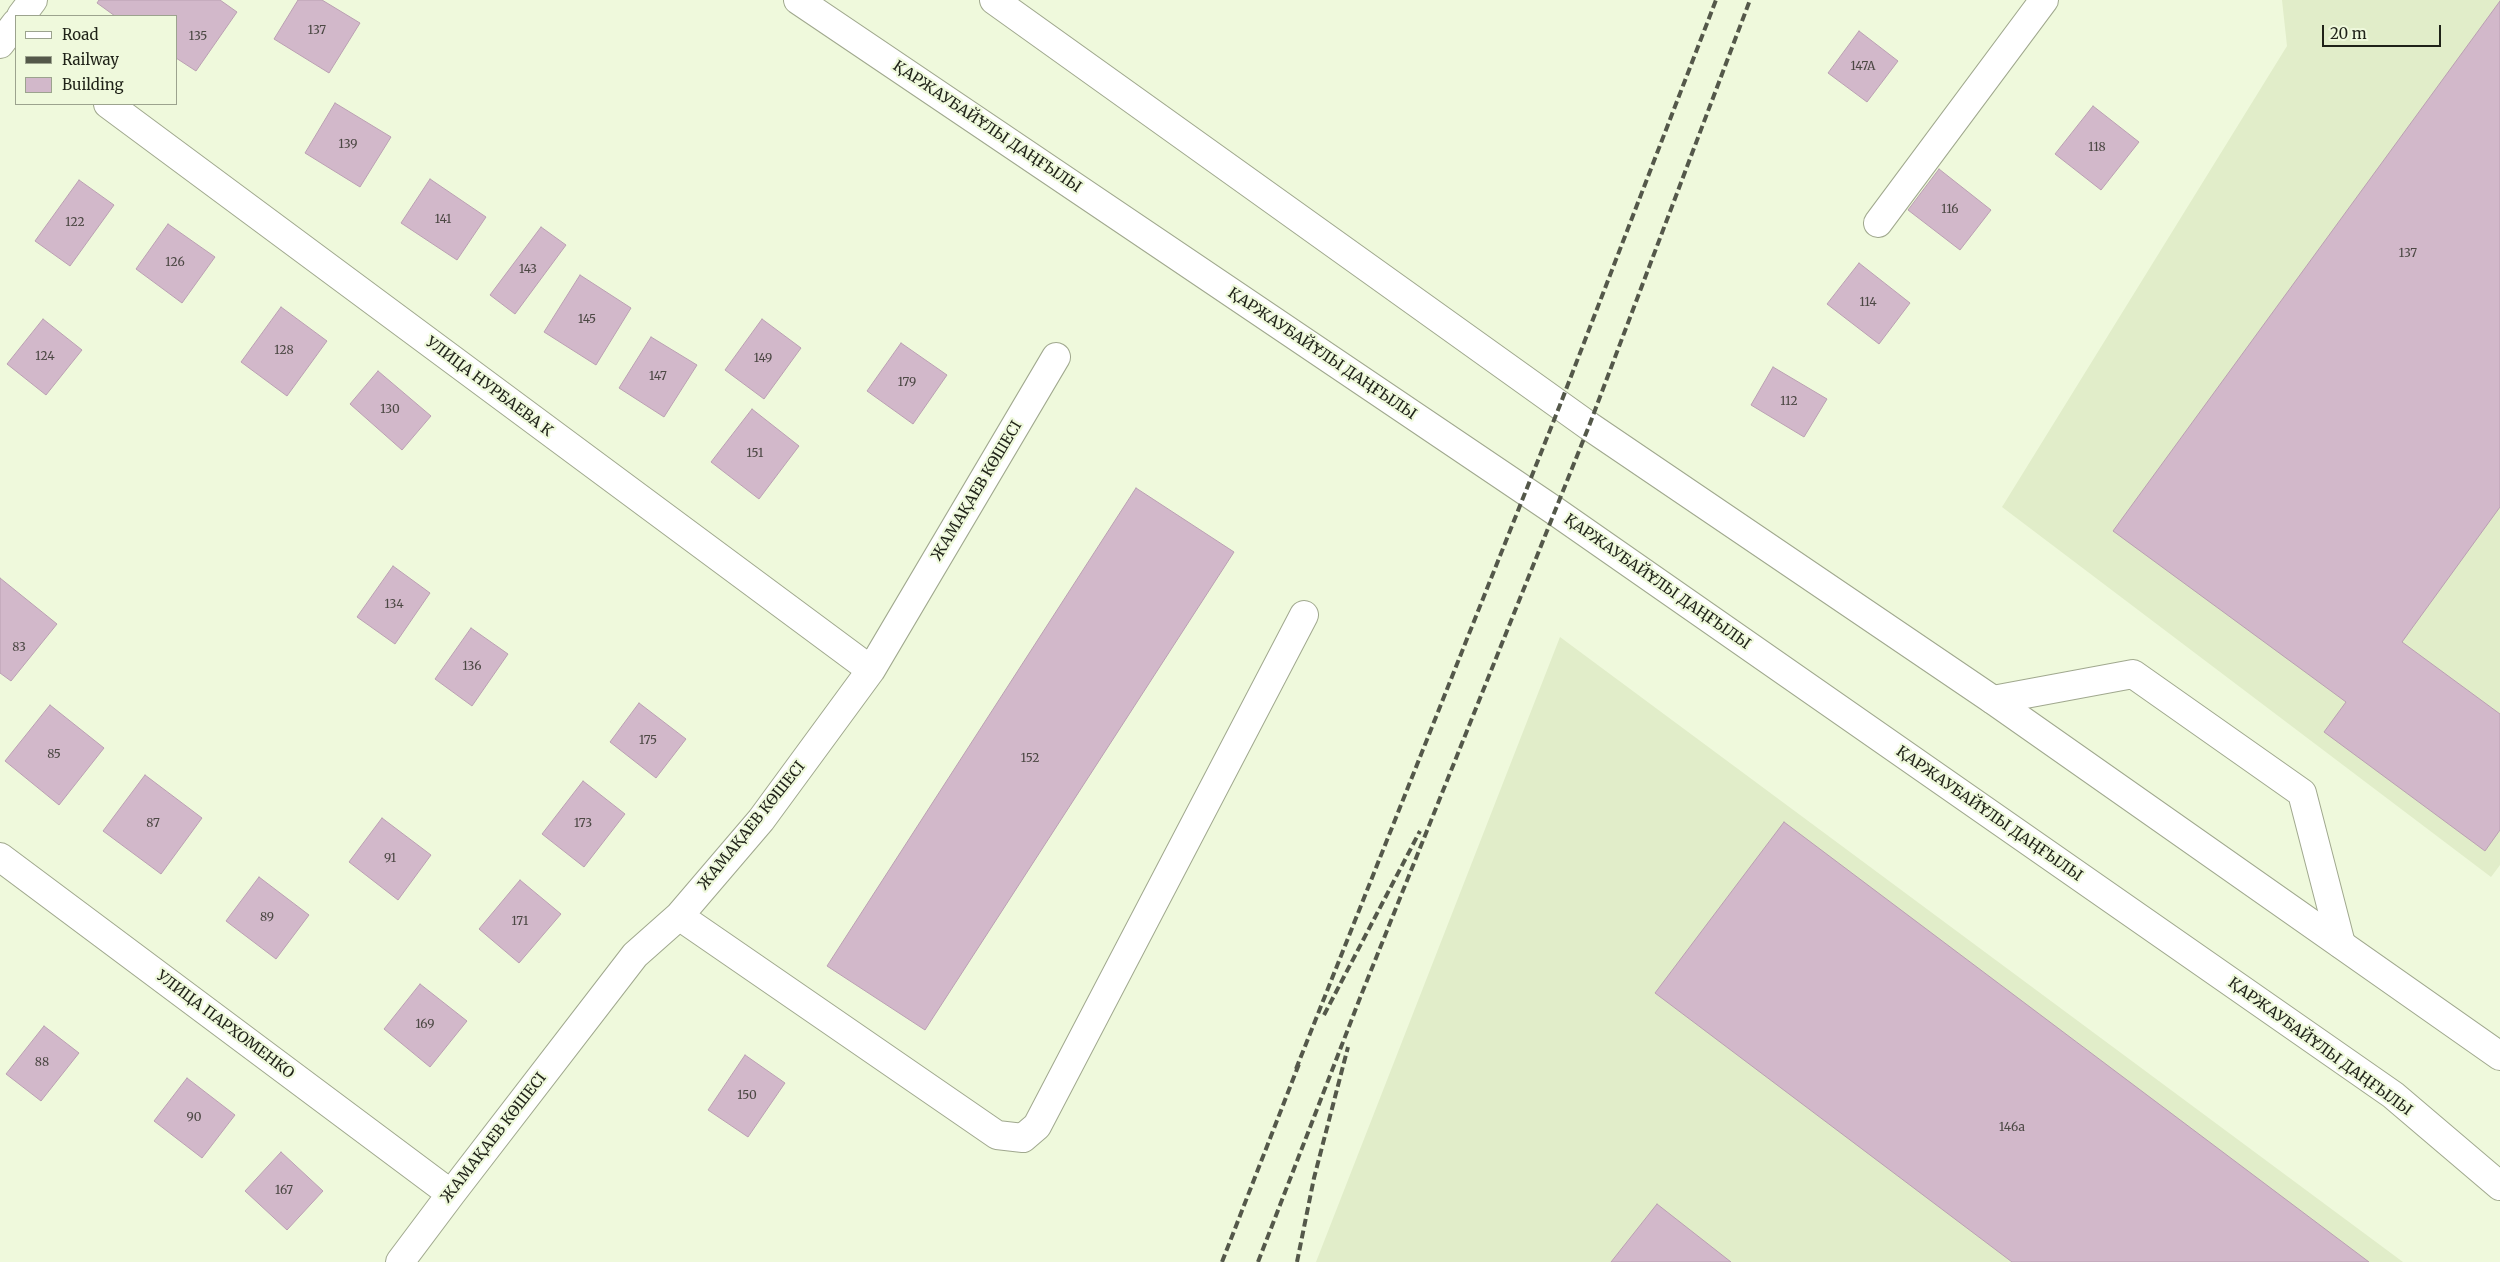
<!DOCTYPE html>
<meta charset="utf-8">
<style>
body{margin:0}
#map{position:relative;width:2500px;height:1262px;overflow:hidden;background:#eff9dc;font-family:Merriweather,serif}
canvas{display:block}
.legend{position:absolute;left:15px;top:15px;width:162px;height:90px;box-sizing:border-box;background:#eff9dc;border:1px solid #9ca38e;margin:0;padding:6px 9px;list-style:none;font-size:15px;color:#1f2218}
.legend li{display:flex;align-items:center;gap:10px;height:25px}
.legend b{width:25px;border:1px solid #9ca38e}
.scale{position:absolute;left:2322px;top:25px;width:119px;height:22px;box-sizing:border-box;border:2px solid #1f2218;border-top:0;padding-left:6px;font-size:15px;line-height:18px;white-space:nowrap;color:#1f2218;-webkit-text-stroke:4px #eff9dc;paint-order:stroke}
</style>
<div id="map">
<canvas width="2500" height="1262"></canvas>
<ul class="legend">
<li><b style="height:6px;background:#fff"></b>Road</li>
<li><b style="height:6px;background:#54584a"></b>Railway</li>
<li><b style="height:14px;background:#d2b8ca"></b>Building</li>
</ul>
<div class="scale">20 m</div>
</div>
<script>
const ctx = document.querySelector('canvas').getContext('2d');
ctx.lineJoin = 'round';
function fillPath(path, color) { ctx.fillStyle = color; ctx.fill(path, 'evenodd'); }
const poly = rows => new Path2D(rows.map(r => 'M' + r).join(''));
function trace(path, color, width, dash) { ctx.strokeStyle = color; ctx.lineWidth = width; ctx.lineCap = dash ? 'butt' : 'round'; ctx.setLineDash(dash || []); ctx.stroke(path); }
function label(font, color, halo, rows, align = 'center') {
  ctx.font = font + ' Merriweather,serif'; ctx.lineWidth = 4.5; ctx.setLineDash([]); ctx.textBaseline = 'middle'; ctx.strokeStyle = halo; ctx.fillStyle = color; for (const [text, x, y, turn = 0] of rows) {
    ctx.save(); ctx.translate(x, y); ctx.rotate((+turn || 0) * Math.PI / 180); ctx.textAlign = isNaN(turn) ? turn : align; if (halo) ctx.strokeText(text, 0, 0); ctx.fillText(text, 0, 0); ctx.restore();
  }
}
fillPath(poly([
 [2282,0,2500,0,2500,865,2491,877,2002,507,2287,46],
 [1560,637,2403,1262,1316,1262]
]), '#e1edc9');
const building = poly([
 [99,0,220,0,237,12,196,71,176,58,176,16,115,16,97,3,99,0],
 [298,0,322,0,360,23,329,73,274,39,298,0],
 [2500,1,2500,507,2402,642,2500,714,2500,830,2485,851,2324,732,2346,702,2113,531,2500,1],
 [1859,31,1898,61,1867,102,1828,73,1859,31],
 [335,103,391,137,360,187,305,153,335,103],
 [2093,106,2139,142,2101,190,2055,154,2093,106],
 [1939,169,1991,210,1960,250,1908,210,1939,169],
 [430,179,486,217,457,260,401,223,430,179],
 [79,180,114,205,70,266,35,241,79,180],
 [168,224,215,257,182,303,136,269,168,224],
 [541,227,566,245,515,314,490,295,541,227],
 [1859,263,1910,303,1879,344,1827,304,1859,263],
 [580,275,631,308,596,365,544,332,580,275],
 [281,307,327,341,287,396,241,362,281,307],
 [43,319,82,350,46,395,7,364,43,319],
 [762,319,801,348,764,399,725,370,762,319],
 [651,337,697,365,664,417,619,388,651,337],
 [901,343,947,375,913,424,867,391,901,343],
 [1773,367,1827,399,1804,437,1751,405,1773,367],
 [378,371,431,416,402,450,350,404,378,371],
 [752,409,799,446,759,499,711,462,752,409],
 [1136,488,1234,552,925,1030,827,966,1136,488],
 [393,566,430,593,395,644,357,617,393,566],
 [0,578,57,624,11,681,0,673,0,578],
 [471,628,508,654,472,706,435,679,471,628],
 [639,703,686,739,656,778,610,742,639,703],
 [50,705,104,748,59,805,5,761,50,705],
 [145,775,202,818,161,874,103,831,145,775],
 [583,781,625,814,584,867,542,834,583,781],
 [382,818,431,855,398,900,349,862,382,818],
 [1784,822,2369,1262,2012,1262,1655,993,1784,822],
 [259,877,309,915,276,959,226,921,259,877],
 [520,880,561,914,519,963,479,929,520,880],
 [420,984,467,1021,430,1067,384,1029,420,984],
 [44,1026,79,1053,41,1101,6,1074,44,1026],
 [745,1055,785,1083,748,1137,708,1110,745,1055],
 [187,1078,235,1115,202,1158,154,1121,187,1078],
 [281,1152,323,1191,287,1230,245,1191,281,1152],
 [1657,1204,1731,1262,1611,1262,1657,1204]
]);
fillPath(building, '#d2b8ca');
trace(building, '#baa0b2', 1);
const minor = poly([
 [108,104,871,670],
 [1878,223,2044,0],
 [1993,700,2133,674,2302,793,2341,944],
 [0,857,451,1194],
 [679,916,997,1135,1023,1138,1037,1126,1304,615],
 [400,1262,451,1194,635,955,679,916,761,820,871,670,1056,357]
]);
const major = poly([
 [21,16,33,0],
 [0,44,16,23]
]);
const highway = poly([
 [798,0,1555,511,2393,1095,2500,1186],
 [994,0,1589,426,1993,700,2500,1056]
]);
trace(minor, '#a0a88e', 30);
trace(major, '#a0a88e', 30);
trace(highway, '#a0a88e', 30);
trace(minor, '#fff', 28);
trace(major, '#fff', 28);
trace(highway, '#fff', 28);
trace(poly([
 [1324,1015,1420,831],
 [1296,1069,1560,405,1716,0],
 [1222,1262,1299,1064],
 [1258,1262,1360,998,1589,426,1750,0],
 [1297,1262,1314,1178,1348,1047]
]), '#54584a', 4, [8, 4]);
label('12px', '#4c4844', null, [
 ["137",317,31],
 ["135",198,37],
 ["147А",1863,67],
 ["139",348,145],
 ["118",2097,148],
 ["116",1950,210],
 ["141",443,220],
 ["122",75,223],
 ["137",2408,254],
 ["126",175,263],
 ["143",528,270],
 ["114",1868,303],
 ["145",587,320],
 ["128",284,351],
 ["124",45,357],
 ["149",763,359],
 ["147",658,377],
 ["179",907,383],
 ["112",1789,402],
 ["130",390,410],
 ["151",755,454],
 ["134",394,605],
 ["83",19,648],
 ["136",472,667],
 ["175",648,741],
 ["85",54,755],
 ["152",1030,759],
 ["87",153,824],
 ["173",583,824],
 ["91",390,859],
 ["89",267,918],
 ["171",520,922],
 ["169",425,1025],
 ["88",42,1063],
 ["150",747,1096],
 ["90",194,1118],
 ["146а",2012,1128],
 ["167",284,1191]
]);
label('15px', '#1f2218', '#eff9dc', [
 ["ҚАРЖАУБАЙҰЛЫ ДАҢҒЫЛЫ",987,127,34],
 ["ҚАРЖАУБАЙҰЛЫ ДАҢҒЫЛЫ",1322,354,34],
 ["УЛИЦА НУРБАЕВА К",489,387,37],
 ["ЖАМАҚАЕВ КӨШЕСІ",977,491,-59],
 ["ҚАРЖАУБАЙҰЛЫ ДАҢҒЫЛЫ",1657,582,35],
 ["ҚАРЖАУБАЙҰЛЫ ДАҢҒЫЛЫ",1989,814,35],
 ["ЖАМАҚАЕВ КӨШЕСІ",752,826,-51],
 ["УЛИЦА ПАРХОМЕНКО",225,1025,37],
 ["ҚАРЖАУБАЙҰЛЫ ДАҢҒЫЛЫ",2320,1047,36],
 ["ЖАМАҚАЕВ КӨШЕСІ",494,1138,-52]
]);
</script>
